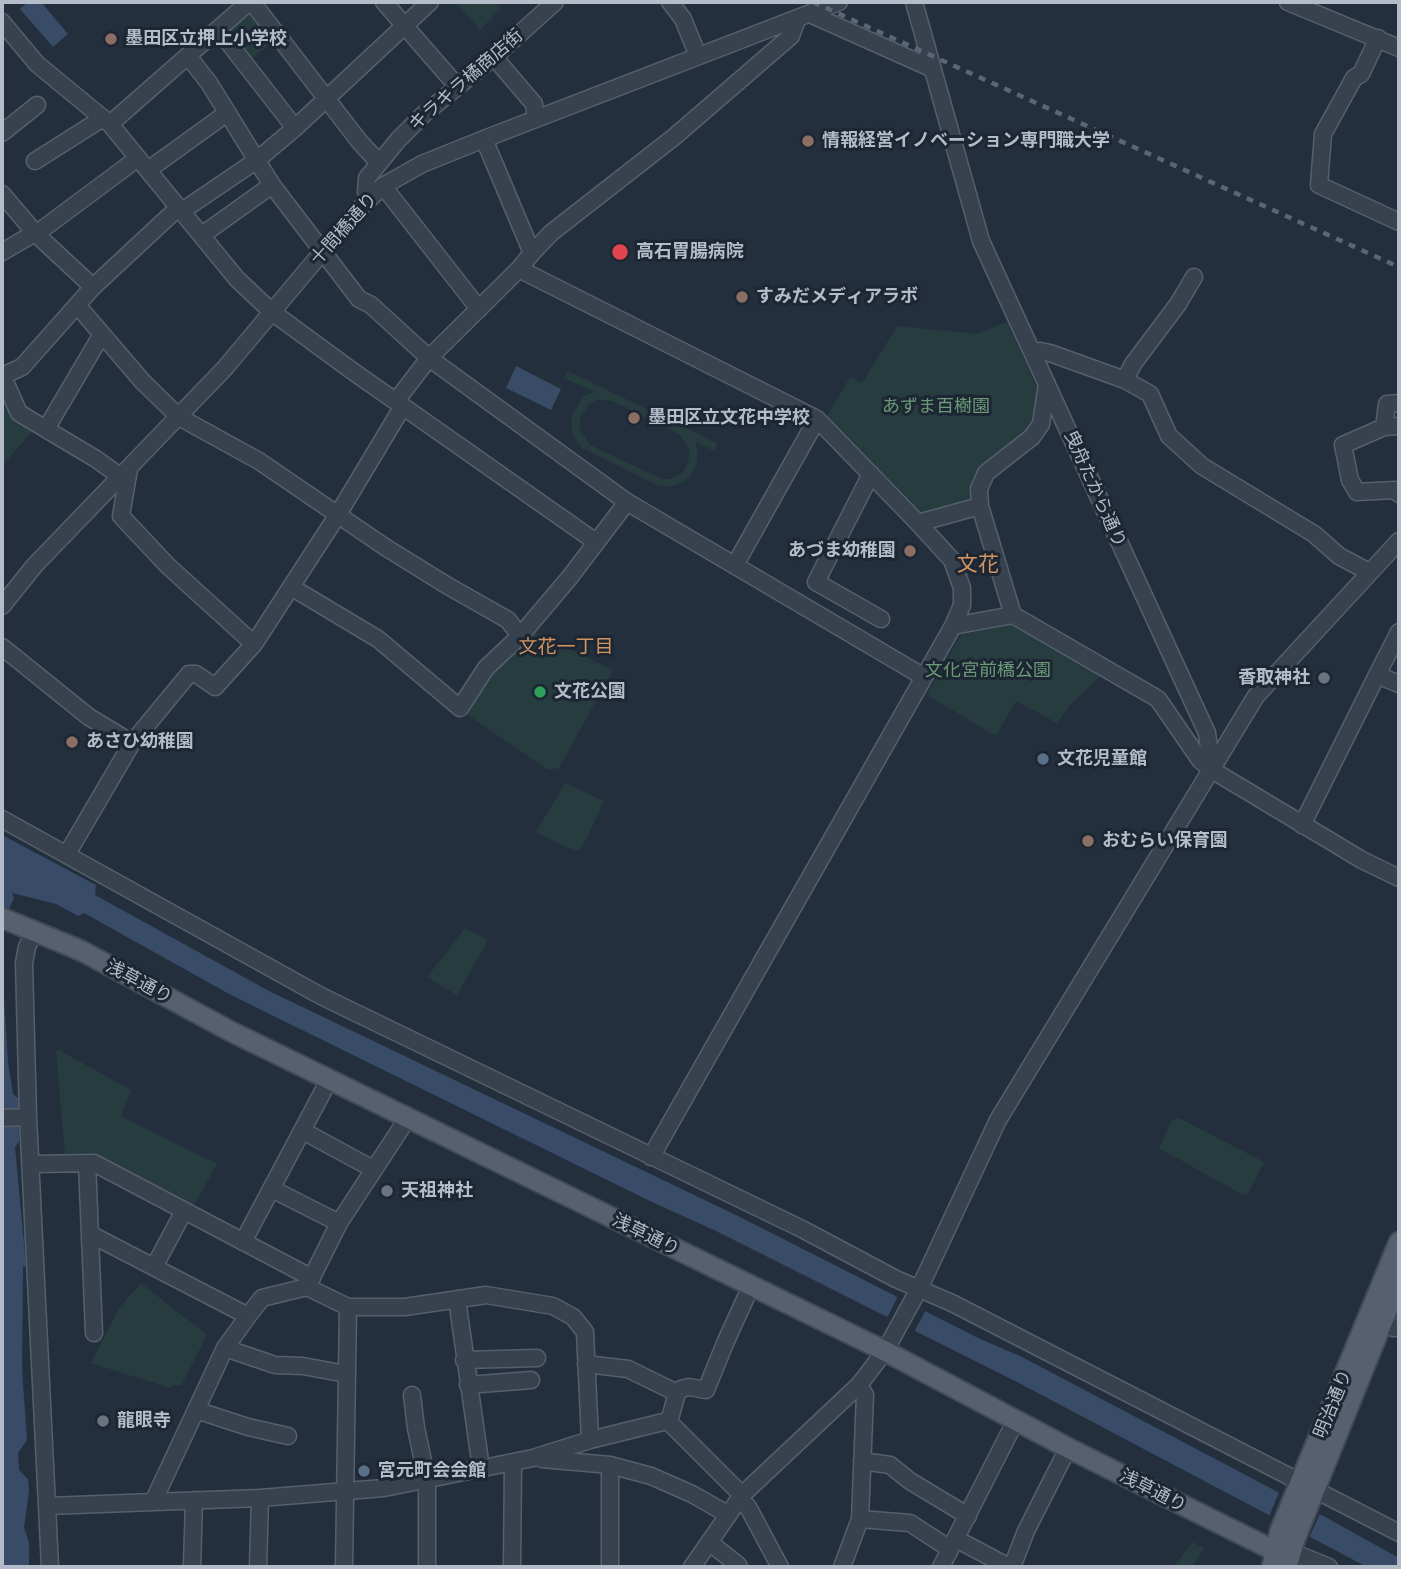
<!DOCTYPE html>
<meta charset="utf-8">
<style>
body{margin:0}
#map{position:relative;width:1401px;height:1569px;overflow:hidden;background:#242f3e;font-family:Inter,sans-serif}
canvas{display:block}
.frame{position:absolute;inset:0;border:4px solid #b4bcc9;pointer-events:none}
</style>
<div id="map">
<canvas width="1401" height="1569"></canvas>
<div class="frame"></div>
</div>
<script>
const ctx = document.querySelector('canvas').getContext('2d');
ctx.lineJoin = 'round';
function fillPath(path, color) { ctx.fillStyle = color; ctx.fill(path, 'evenodd'); }
const poly = rows => new Path2D(rows.map(r => 'M' + r).join(''));
function trace(path, color, width, dash) { ctx.strokeStyle = color; ctx.lineWidth = width; ctx.lineCap = dash ? 'butt' : 'round'; ctx.setLineDash(dash || []); ctx.stroke(path); }
function label(font, color, halo, rows, align = 'center') {
  ctx.font = font + ' Inter,"Noto Sans JP",sans-serif'; ctx.lineWidth = 6; ctx.setLineDash([]); ctx.textBaseline = 'middle'; ctx.strokeStyle = halo; ctx.fillStyle = color; for (const [text, x, y, turn = 0] of rows) {
    ctx.save(); ctx.translate(x, y); ctx.rotate((+turn || 0) * Math.PI / 180); ctx.textAlign = isNaN(turn) ? turn : align; if (halo) ctx.strokeText(text, 0, 0); ctx.fillText(text, 0, 0); ctx.restore();
  }
}
fillPath(poly([
 [456,2,494,2,501,8,480,30],
 [251,8,275,40,249,61,225,28],
 [1007,322,1037,388,1039,409,1037,417,1024,433,982,468,977,500,955,507,921,514,827,416,850,377,862,383,897,326,977,334],
 [568,371,717,443,714,451,696,442,698,456,696,466,690,476,682,483,668,487,656,485,582,448,574,438,571,425,572,415,584,396,595,392,564,378],
 [596,400,612,401,679,434,690,451,688,462,683,472,671,479,662,479,590,445,579,428,581,416,589,405],
 [2,394,13,417,33,431,2,466],
 [1011,624,1100,676,1070,705,1057,723,1016,701,996,736,927,695,961,635],
 [534,632,613,670,559,768,548,770,465,713,492,671],
 [565,783,604,801,582,848,575,851,539,834,537,830],
 [465,928,488,940,457,995,427,977],
 [59,1050,131,1090,121,1116,217,1164,193,1207,65,1156,56,1051],
 [1179,1118,1264,1162,1248,1194,1243,1195,1159,1148,1172,1120],
 [141,1283,207,1335,181,1386,174,1385,170,1388,91,1363,119,1308],
 [1192,1542,1204,1548,1192,1567,1173,1567]
]), '#263c3f');
fillPath(poly([
 [28,2,41,2,68,34,53,47,20,9],
 [516,366,561,389,551,410,506,388],
 [2,835,96,885,95,895,269,991,740,1217,978,1338,1022,1357,1327,1518,1399,1558,1399,1567,1367,1567,1017,1382,716,1231,654,1203,231,995,84,913,78,916,56,904,12,893,14,898,2,925],
 [2,966,8,1062,13,1094,18,1098,19,1142,15,1147,26,1266,23,1267,22,1369,27,1440,18,1453,19,1470,28,1479,29,1491,24,1527,29,1543,29,1567,2,1567]
]), '#394c67');
fillPath(poly([
 [899,1294,927,1308,913,1334,886,1320],
 [1280,1490,1321,1511,1308,1540,1268,1519]
]), '#242f3e');
const minor = poly([
 [252,2,359,141,379,163],
 [384,2,457,86],
 [670,2,683,19,698,56],
 [914,2,981,241,1207,733,1212,770,1362,860,1399,878],
 [1288,2,1399,48],
 [810,14,933,69],
 [2,22,37,64,110,124,237,279,272,312,351,370,596,542],
 [218,29,295,128],
 [1378,38,1361,74,1354,78,1323,134,1319,185,1399,222],
 [188,56,209,83,272,185,359,299,371,305,429,358,627,502,924,677],
 [494,57,534,104,536,119],
 [110,124,249,2],
 [2,133,37,105],
 [484,139,532,253,519,269,817,419,918,523,952,560,962,588,962,605,953,626],
 [35,161,103,118],
 [148,170,227,113],
 [383,186,479,309],
 [2,194,36,234,93,287],
 [370,197,366,192,367,178,398,140,424,114,494,57,555,2],
 [182,211,257,160,295,128,430,2],
 [36,234,138,158],
 [202,235,272,185],
 [2,252,35,233],
 [532,253,551,233,674,137,791,36,797,19],
 [77,305,143,382,179,417,259,461,385,547,448,586,508,620,520,636],
 [1034,353,1040,351,1050,353,1125,380,1150,394,1169,436,1202,466,1314,534,1339,556,1369,572],
 [2,375,19,413,96,459,121,477],
 [2,376,22,367,93,287,179,207],
 [1125,380,1133,364,1178,304,1194,277],
 [396,401,429,358,519,269],
 [1399,426,1384,427,1343,445,1350,480,1357,492,1395,490,1399,494],
 [1384,427,1387,404,1399,403],
 [46,429,102,334],
 [129,469,121,516,168,566,254,644],
 [871,474,816,582,881,619],
 [918,523,980,506],
 [735,565,817,419],
 [291,587,378,639,460,708,486,668,520,636,570,577,627,502],
 [2,606,35,565,225,368,354,214,383,186,422,164,484,139,839,2],
 [1013,615,980,506,979,489,986,473,1032,437,1041,424,1047,384],
 [2,647,89,717,132,743],
 [1377,675,1399,632],
 [2,819,321,996,802,1229,896,1279,952,1303,1399,1533],
 [1302,825,1377,675,1399,684],
 [67,854,132,743,189,674,196,674,215,687,254,644,337,516,403,406],
 [35,930,27,947,24,963,28,1117,50,1567],
 [2,1118,28,1117],
 [303,1131,373,1169],
 [651,1157,953,626,1013,615,1158,699,1200,760,1212,770],
 [87,1163,94,1333],
 [32,1164,94,1163,312,1278],
 [272,1189,339,1223],
 [90,1234,248,1316],
 [243,1242,329,1080],
 [154,1267,184,1211],
 [308,1285,339,1223,407,1119],
 [457,1299,481,1468],
 [1374,1319,1394,1328,1399,1327],
 [225,1348,275,1365,303,1366,346,1374],
 [464,1360,537,1358],
 [586,1364,628,1369,677,1393,669,1422],
 [468,1385,531,1380],
 [677,1393,681,1389,689,1387,706,1390,726,1341,751,1286],
 [412,1395,416,1428,427,1480,427,1567],
 [196,1410,248,1427,288,1436],
 [542,1459,610,1465,651,1476,692,1494,727,1514],
 [862,1461,890,1465,910,1481,968,1516],
 [739,1499,748,1507,780,1567],
 [153,1502,225,1348,248,1316,262,1298,307,1287,348,1307,405,1307,486,1295,553,1306,573,1317,585,1332,590,1440],
 [48,1506,260,1498,384,1488,533,1458,590,1440,663,1422,669,1422,742,1495],
 [860,1519,910,1523,950,1549],
 [956,1539,1009,1567],
 [709,1542,738,1565,739,1567],
 [1289,1558,1302,1556,1329,1567],
 [192,1567,194,1500],
 [258,1567,260,1498],
 [344,1567,348,1307],
 [512,1567,513,1462],
 [610,1567,610,1465],
 [692,1567,742,1495,859,1385,885,1351,920,1287,998,1120,1256,696,1399,541],
 [842,1567,860,1519,865,1395,859,1385],
 [941,1567,1016,1420],
 [1012,1567,1026,1531,1068,1448]
]);
const major = poly([
 [2,918,82,951,230,1031,885,1351,1068,1448,1289,1558],
 [1272,1567,1280,1531,1399,1242],
 [1287,1567,1295,1539,1399,1281]
]);
trace(minor, '#565f6c', 19);
trace(major, '#414a57', 23);
trace(minor, '#38414e', 16);
trace(major, '#56606e', 19);
trace(poly([
 [813,2,1399,267]
]), '#5a6575', 4.5, [7, 7]);
for (const [x, y, r, color] of [
 [111,39,7,"#8d6e63"],
 [808,141,7,"#8d6e63"],
 [620,252,9,"#e0444e"],
 [742,297,7,"#8d6e63"],
 [634,418,7,"#8d6e63"],
 [910,551,7,"#8d6e63"],
 [1324,678,7,"#6b7280"],
 [540,692,7,"#2e9e5b"],
 [72,742,7,"#8d6e63"],
 [1043,759,7,"#5c6f8a"],
 [1088,841,7,"#8d6e63"],
 [387,1191,7,"#6b7280"],
 [103,1421,7,"#6b7280"],
 [364,1471,7,"#5c6f8a"]
]) { const dot = new Path2D(); dot.arc(x, y, r, 0, 2 * Math.PI); ctx.fillStyle = color; ctx.fill(dot); trace(dot, '#1d2633', 2.5); }
label('bold 18px', '#b4bcc9', '#1d2633', [
 ["墨田区立押上小学校",125,39],
 ["情報経営イノベーション専門職大学",822,141],
 ["高石胃腸病院",636,252],
 ["すみだメディアラボ",756,297],
 ["墨田区立文花中学校",648,418],
 ["あづま幼稚園",896,551,"right"],
 ["香取神社",1310,678,"right"],
 ["文花公園",554,692],
 ["あさひ幼稚園",86,742],
 ["文花児童館",1057,759],
 ["おむらい保育園",1102,841],
 ["天祖神社",401,1191],
 ["龍眼寺",117,1421],
 ["宮元町会会館",378,1471]
], 'left');
label('18px', '#b4bcc9', '#1d2633', [
 ["キラキラ橘商店街",466,80,-41],
 ["十間橋通り",344,229,-48],
 ["曳舟たから通り",1095,489,66],
 ["浅草通り",139,982,28],
 ["浅草通り",646,1235,26],
 ["明治通り",1333,1404,-68],
 ["浅草通り",1153,1491,27]
]);
label('18px', '#6b9a76', '#1d2633', [
 ["あずま百樹園",936,407],
 ["文化宮前橋公園",988,671]
]);
label('19px', '#d59563', '#1d2633', [
 ["文花一丁目",566,647]
]);
label('21px', '#d59563', '#1d2633', [
 ["文花",978,565]
]);
</script>
